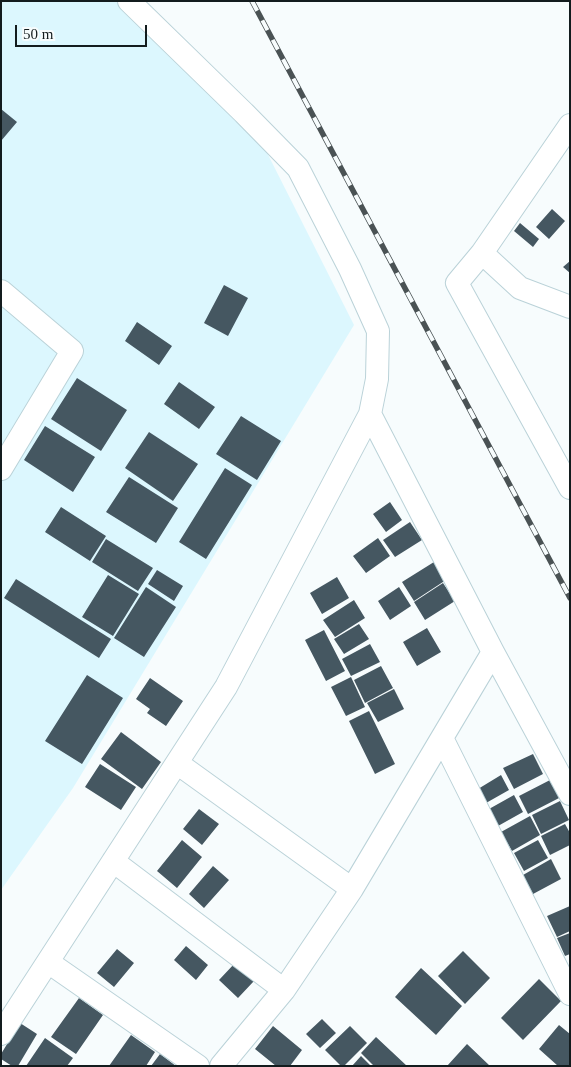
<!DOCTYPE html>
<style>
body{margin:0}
#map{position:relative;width:571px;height:1067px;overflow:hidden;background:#f7fcfd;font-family:"Times New Roman",serif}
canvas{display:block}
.frame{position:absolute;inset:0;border:2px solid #131c1e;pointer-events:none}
.scale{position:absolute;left:15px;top:25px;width:132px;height:22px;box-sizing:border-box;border:2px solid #131c1e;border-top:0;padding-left:6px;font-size:15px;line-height:18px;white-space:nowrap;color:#131c1e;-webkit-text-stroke:4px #f7fcfd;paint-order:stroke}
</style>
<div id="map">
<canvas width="571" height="1067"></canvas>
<div class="frame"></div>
<div class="scale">50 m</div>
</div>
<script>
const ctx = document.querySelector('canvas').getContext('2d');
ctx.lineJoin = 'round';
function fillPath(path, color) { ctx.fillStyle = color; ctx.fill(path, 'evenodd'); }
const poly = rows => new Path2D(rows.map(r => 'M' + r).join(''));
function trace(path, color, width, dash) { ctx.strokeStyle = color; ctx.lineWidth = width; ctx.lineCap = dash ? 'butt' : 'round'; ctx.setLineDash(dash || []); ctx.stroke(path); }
fillPath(poly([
 [1,1,121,1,249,117,354,325,73,788,1,890]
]), '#dcf7fe');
fillPath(poly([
 [1,109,17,122,1,141],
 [552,209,565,221,549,239,536,227],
 [520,223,539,239,533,247,514,231],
 [570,261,570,273,563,267],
 [224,285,248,298,228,336,204,323],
 [137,322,172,346,159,365,125,341],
 [77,378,127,410,101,451,51,419],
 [179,382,215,407,199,429,164,404],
 [241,416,281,441,257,480,216,454],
 [45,426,95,457,73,492,24,460],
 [149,432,198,464,173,501,125,468],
 [225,468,252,485,206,559,179,542],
 [129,477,178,508,156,543,106,512],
 [390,502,402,520,386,532,373,514],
 [61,507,106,536,90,561,45,532],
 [410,522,422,540,395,557,383,540],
 [378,538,390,556,366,573,353,556],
 [106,539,153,568,138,591,92,562],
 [434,562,446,580,414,601,402,582],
 [157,570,183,586,174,601,148,584],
 [108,575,139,594,113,636,82,617],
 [337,577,349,598,322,614,310,593],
 [16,579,111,639,99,658,4,598],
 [443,583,455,601,425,620,414,602],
 [146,587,176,607,144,657,114,638],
 [399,587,411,606,390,620,378,601],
 [354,600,365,618,335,637,323,620],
 [359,624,369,639,344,654,334,639],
 [427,628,441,652,417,666,403,642],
 [324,630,345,671,326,681,305,640],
 [370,644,380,662,351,676,342,659],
 [381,666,393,688,365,703,354,680],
 [87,675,123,698,82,764,45,741],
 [351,677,365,707,346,716,331,687],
 [150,678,183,701,166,726,147,713,150,709,136,699],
 [394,689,404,709,378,722,367,703],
 [369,711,395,764,375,774,349,721],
 [121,732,161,762,142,789,101,759],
 [533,754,543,774,514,789,503,768],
 [100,764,136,787,121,810,85,787],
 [501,775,509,790,486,803,478,789],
 [552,779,561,797,528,814,519,796],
 [514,795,523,812,498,826,489,809],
 [560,801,569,820,541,834,532,815],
 [199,809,219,824,202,845,183,829],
 [530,816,540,835,512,851,501,832],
 [565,824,570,833,570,845,550,855,541,836],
 [182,840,202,857,177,888,157,871],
 [538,840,548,858,524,871,514,853],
 [551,859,561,879,533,894,523,875],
 [213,866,229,880,204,908,189,894],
 [570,906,570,931,557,937,547,916],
 [570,933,570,954,565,956,557,938],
 [186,946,208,965,196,980,174,960],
 [117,949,134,963,114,987,97,973],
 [463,951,490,978,465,1004,438,976],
 [235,963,254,981,238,998,219,980],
 [421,968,462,1006,436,1035,395,997],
 [539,979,561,1001,523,1040,501,1018],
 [79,998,103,1015,76,1054,51,1037],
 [322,1019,336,1033,320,1048,306,1034],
 [20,1023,37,1034,18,1066,12,1066,1,1059,1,1054],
 [559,1025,570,1034,570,1066,558,1066,539,1049],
 [273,1026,302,1050,290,1066,276,1066,255,1049],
 [350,1026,367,1043,344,1066,341,1066,325,1050],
 [131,1035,155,1052,146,1066,109,1066],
 [376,1037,407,1066,374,1066,361,1053],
 [45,1038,73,1058,67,1066,26,1066],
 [467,1044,490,1066,447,1066],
 [160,1054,176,1066,151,1066],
 [361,1056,371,1066,352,1066]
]), '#455761');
const minor = poly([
 [570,125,482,253,457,283,570,488],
 [482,253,520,288,570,307],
 [1,291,72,351,1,469],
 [370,414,493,652,570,794],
 [442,738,570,994],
 [177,763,352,889],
 [113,861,284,990],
 [48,962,198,1066],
 [1,1034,226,687,370,414,377,379,378,331,350,269,298,168,244,113,129,1],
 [221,1066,284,990,352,889,493,652]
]);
trace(minor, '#bad2d8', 24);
trace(minor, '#fff', 22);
const rail = poly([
 [252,1,570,598]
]);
trace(rail, '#4a5254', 5.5);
trace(rail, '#f7fcfd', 4, [11]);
</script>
